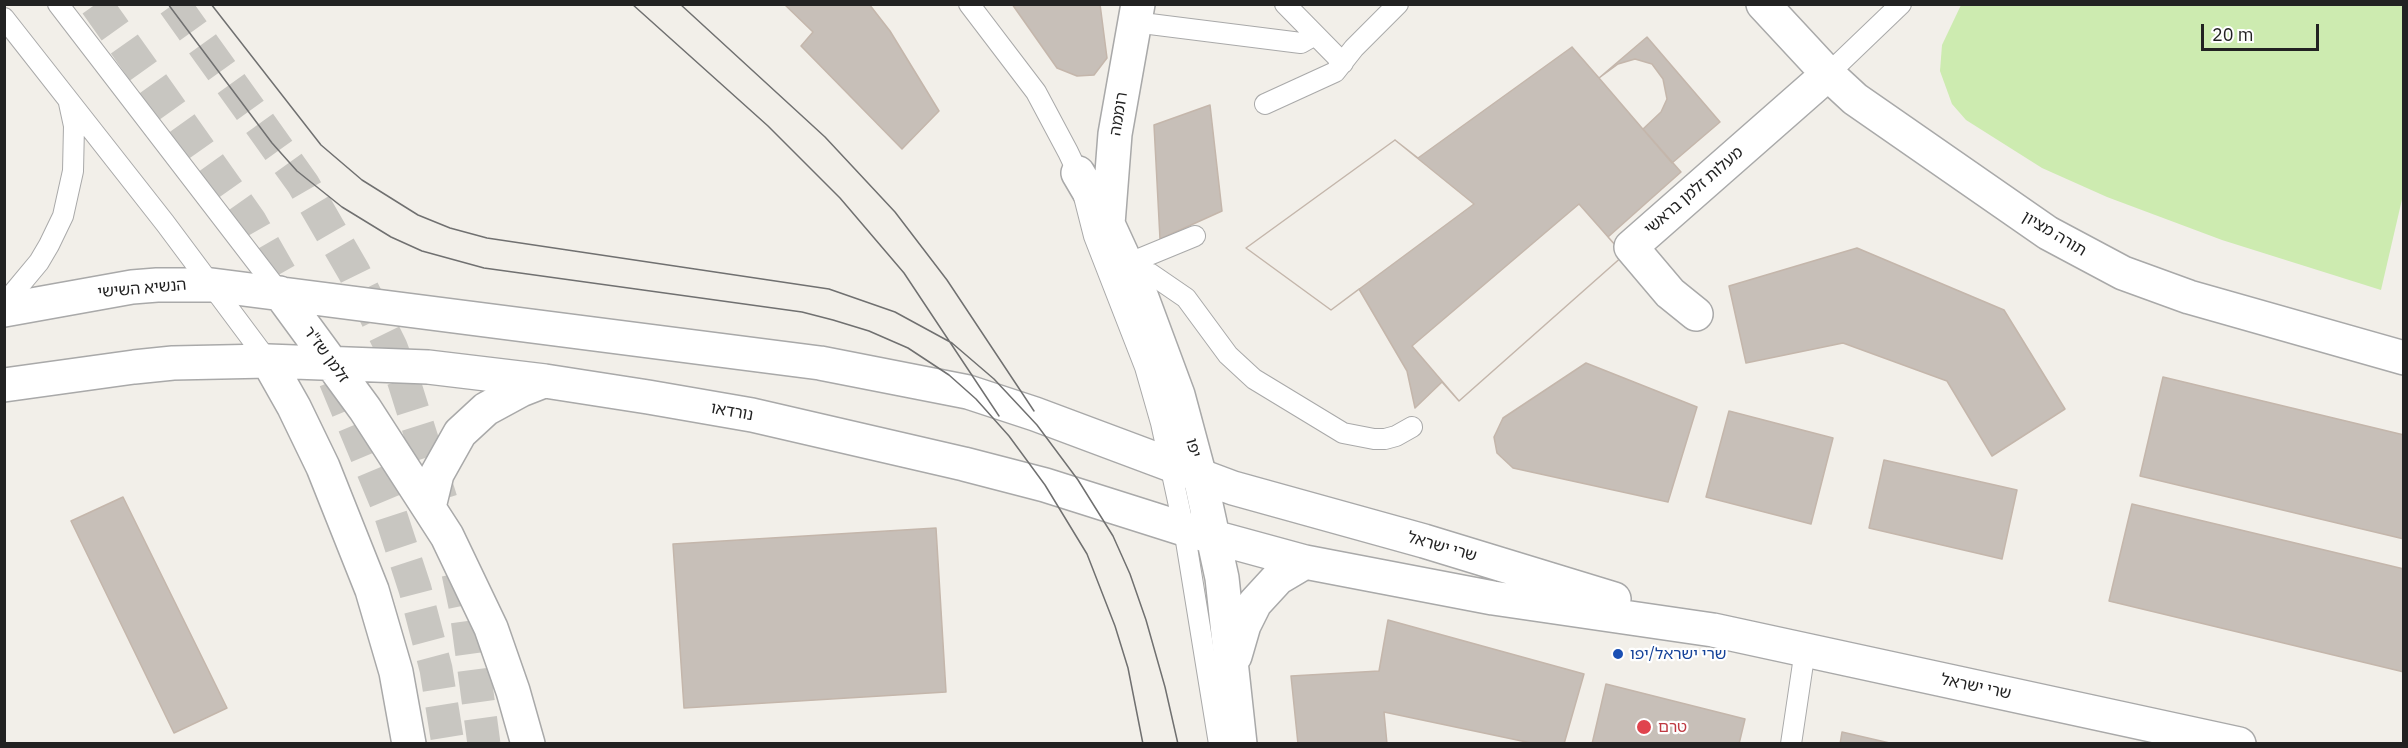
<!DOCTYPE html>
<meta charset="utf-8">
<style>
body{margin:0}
#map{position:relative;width:2408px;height:748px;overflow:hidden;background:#f2efe9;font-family:"IBM Plex Sans",sans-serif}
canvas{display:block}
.frame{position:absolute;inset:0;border:6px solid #222;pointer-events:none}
.scale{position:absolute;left:2201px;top:24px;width:118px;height:27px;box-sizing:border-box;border:3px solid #222;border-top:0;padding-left:8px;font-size:18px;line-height:21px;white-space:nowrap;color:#222;-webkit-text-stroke:4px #fff;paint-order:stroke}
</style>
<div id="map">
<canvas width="2408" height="748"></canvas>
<div class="frame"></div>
<div class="scale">20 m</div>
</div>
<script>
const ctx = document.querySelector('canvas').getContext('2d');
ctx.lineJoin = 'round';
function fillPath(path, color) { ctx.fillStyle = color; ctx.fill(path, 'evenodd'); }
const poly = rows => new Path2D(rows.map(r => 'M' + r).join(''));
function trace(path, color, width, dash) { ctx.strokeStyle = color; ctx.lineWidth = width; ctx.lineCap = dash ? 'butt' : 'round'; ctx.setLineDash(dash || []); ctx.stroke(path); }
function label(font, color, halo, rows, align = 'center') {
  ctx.font = font + ' "IBM Plex Sans","Noto Sans Hebrew",sans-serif'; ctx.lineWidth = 4.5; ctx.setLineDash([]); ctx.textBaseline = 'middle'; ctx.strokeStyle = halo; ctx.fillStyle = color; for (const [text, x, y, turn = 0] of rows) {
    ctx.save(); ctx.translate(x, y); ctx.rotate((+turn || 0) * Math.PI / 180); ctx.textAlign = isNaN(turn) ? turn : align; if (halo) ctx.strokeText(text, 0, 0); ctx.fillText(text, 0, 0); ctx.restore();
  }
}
fillPath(poly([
 [1961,5,2403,5,2403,195,2381,290,2222,240,2107,197,2042,168,1966,120,1952,104,1940,71,1942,45]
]), '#cdebb0');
const building = poly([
 [784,4,869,4,890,31,939,111,902,149,801,46,813,32,784,4],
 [1012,4,1100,4,1107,58,1094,75,1077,76,1057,68,1012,4],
 [1647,37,1720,122,1672,163,1599,78,1647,37],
 [1572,47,1599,78,1618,64,1635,59,1652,64,1663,79,1667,99,1661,112,1643,129,1681,172,1608,237,1624,255,1459,401,1442,382,1415,408,1407,371,1359,289,1331,310,1246,248,1395,140,1418,158,1572,47],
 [1210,105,1222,211,1160,239,1154,125,1210,105],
 [1395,140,1474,204,1331,310,1246,248,1395,140],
 [1579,204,1624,255,1459,401,1412,346,1579,204],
 [1857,248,2004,310,2065,409,1992,456,1947,381,1843,343,1746,363,1729,286,1857,248],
 [1586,363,1697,407,1668,502,1513,468,1497,453,1494,437,1503,418,1586,363],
 [2163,377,2404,435,2404,539,2140,476,2163,377],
 [1729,411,1833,438,1811,524,1706,497,1729,411],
 [1884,460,2017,490,2002,559,1869,528,1884,460],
 [123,497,227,708,174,733,71,521,123,497],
 [2132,504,2404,569,2404,672,2109,601,2132,504],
 [936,528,946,692,684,708,673,544,936,528],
 [1388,620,1584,674,1564,744,1536,744,1384,712,1387,744,1298,744,1291,676,1379,671,1388,620],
 [1606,684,1745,719,1739,744,1592,744,1606,684],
 [1842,732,1894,744,1840,744,1842,732]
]);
fillPath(building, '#c7bfb8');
trace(building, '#c4b6ab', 1.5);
trace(poly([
 [96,4,250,221,305,317],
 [174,4,303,184,354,272,391,347,404,382,441,500],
 [335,380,388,507,415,589,436,669,448,744],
 [458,573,466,611,484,744]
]), '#c8c6c1', 33, [33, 16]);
const service = poly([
 [58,4,280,293],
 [969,4,1036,92,1068,152,1078,173,1094,236,1145,367,1161,423,1184,529,1219,744],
 [1285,4,1343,63],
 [4,18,165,223,268,361],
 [1134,22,1301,43,1315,35],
 [1828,74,1901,4],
 [1265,104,1335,72,1354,48,1398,4],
 [1127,264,1139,271,1151,274,1186,298,1228,355,1254,379,1343,433,1374,439,1385,439,1396,436,1412,427],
 [1127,264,1195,236],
 [4,304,39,262,49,245,63,216,73,171,74,126,69,103],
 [1791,744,1805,650]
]);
const minor = poly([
 [1763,4,1828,74,1855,99,2048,233,2123,273,2189,297,2404,358],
 [1078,173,1108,224,1142,298,1178,395,1200,477],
 [1108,224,1115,134,1138,4],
 [1696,314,1670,293,1631,247,1828,74]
]);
const tertiary = poly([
 [280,293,365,409,447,536,491,628,513,691,528,744],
 [4,310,132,287,157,285,212,285,820,363,968,392,1035,414,1233,488,1424,541,1614,599],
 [268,361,294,407,323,467,372,590,396,672,409,744],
 [4,385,134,367,173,363,268,361,428,367,545,381,648,397,752,415,964,464,1045,485,1184,529,1305,562,1493,598,1713,630,2239,744],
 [1200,477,1222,578,1240,744],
 [429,507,437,474,460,433,486,409,521,390,544,381],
 [1235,656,1244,625,1255,603,1278,578,1305,562]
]);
trace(service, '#a9a9a9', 22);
trace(minor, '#a9a9a9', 36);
trace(tertiary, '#a9a9a9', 36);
trace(service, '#fff', 20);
trace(minor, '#fff', 33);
trace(tertiary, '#fff', 33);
trace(poly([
 [168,4,272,143,297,171,342,207,391,237,422,251,484,268,802,312,833,320,869,331,908,348,949,375,976,399,1009,436,1045,485,1087,554,1115,626,1128,668,1143,744],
 [211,4,321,145,362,180,418,215,450,228,487,238,829,289,895,312,952,343,994,379,1037,425,1078,480,1113,536,1130,574,1146,620,1165,687,1178,744],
 [632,4,768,126,840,198,904,273,999,416],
 [680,4,825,137,895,212,947,280,1034,411]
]), '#707070', 1.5);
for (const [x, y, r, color] of [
 [1618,654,6,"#1a4fb4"],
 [1644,727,8,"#e0444e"]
]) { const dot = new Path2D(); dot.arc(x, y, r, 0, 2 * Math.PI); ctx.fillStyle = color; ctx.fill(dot); trace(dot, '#fff', 2); }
label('16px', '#222', '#fff', [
 ["רוממה",1119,114,-81],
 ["מעלות זלמן בראשי",1694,191,-41],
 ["תורה מציון",2054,234,31],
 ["הנשיא השישי",142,289,-5],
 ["זלמן שז\"ר",326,355,54],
 ["נורדאו",732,412,10],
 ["יפו",1193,448,75],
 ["שרי ישראל",1442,547,16],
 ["שרי ישראל",1976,687,12]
]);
label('16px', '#164399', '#fff', [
 ["שרי ישראל/יפו",1630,654]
], 'left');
label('16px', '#be3a42', '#fff', [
 ["טרם",1658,727]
], 'left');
</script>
